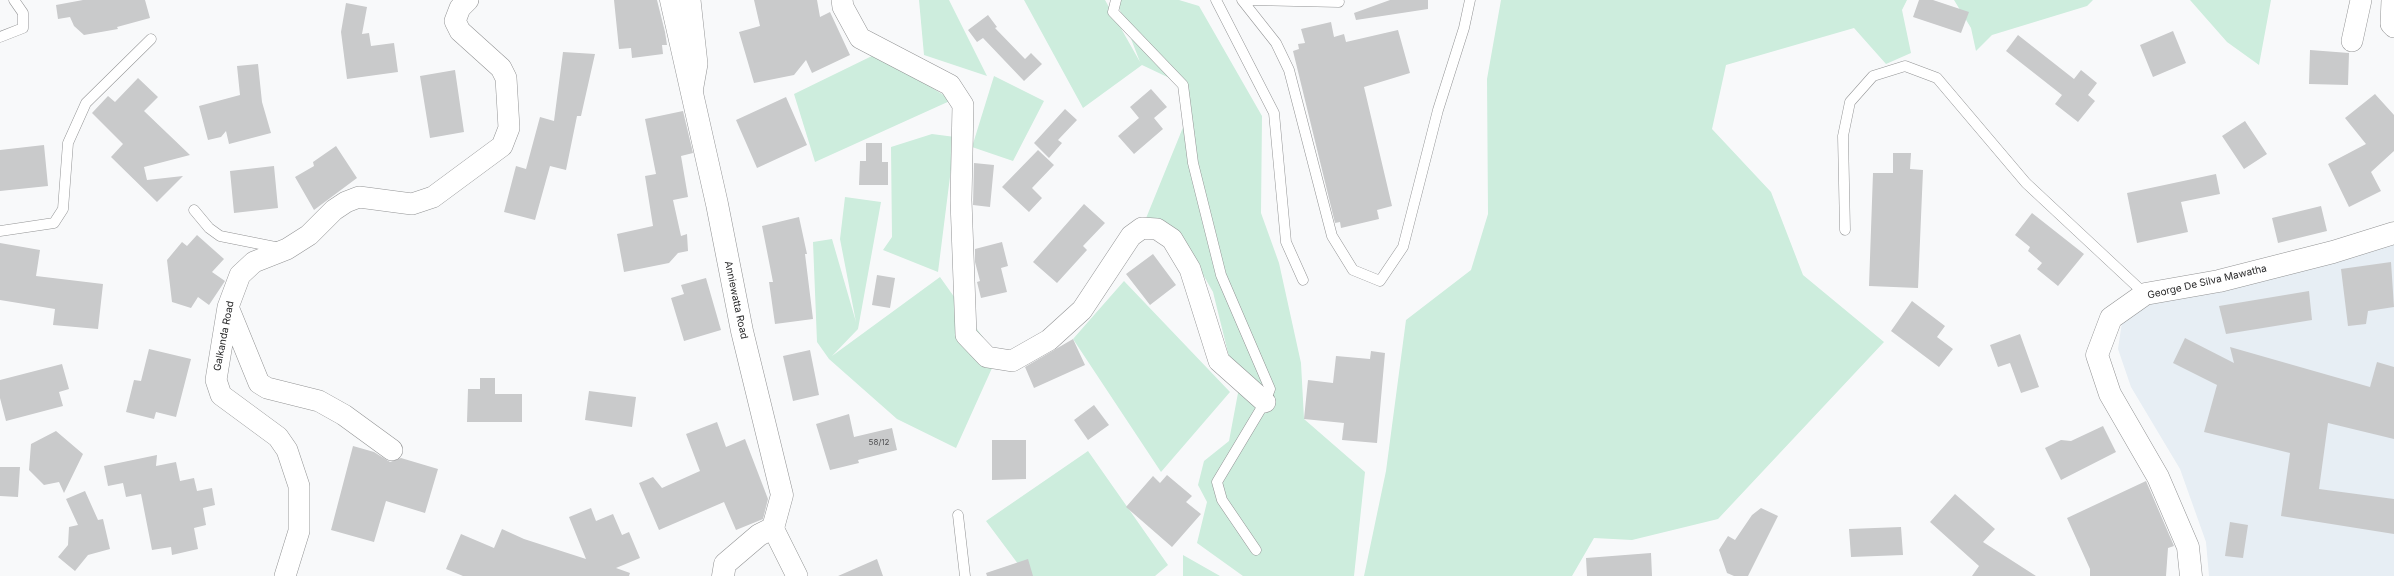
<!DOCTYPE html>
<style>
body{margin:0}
canvas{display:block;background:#f8f9fa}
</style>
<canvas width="2394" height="576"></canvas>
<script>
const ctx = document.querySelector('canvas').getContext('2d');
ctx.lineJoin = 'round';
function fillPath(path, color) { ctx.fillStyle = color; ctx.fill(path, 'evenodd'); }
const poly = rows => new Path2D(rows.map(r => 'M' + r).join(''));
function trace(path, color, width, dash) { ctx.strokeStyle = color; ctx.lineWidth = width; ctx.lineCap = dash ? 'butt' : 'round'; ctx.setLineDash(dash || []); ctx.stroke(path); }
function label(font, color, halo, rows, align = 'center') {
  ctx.font = font + ' Inter,sans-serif'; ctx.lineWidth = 4; ctx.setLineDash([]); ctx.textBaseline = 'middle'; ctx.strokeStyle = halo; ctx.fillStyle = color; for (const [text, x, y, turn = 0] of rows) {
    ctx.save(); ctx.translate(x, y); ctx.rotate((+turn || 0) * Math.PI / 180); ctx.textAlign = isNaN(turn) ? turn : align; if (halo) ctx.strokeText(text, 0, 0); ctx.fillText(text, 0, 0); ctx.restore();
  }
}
fillPath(poly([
 [2394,239,2394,576,2209,576,2206,542,2180,469,2131,387,2118,349,2122,322,2145,298]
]), '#e7eef4');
fillPath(poly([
 [919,0,949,0,987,76,924,55],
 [1024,0,1105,0,1140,62,1116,0,1179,0,1199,6,1262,116,1261,213,1279,263,1301,363,1304,419,1365,472,1354,576,1243,576,1197,543,1207,502,1198,485,1204,461,1229,441,1238,393,1213,292,1182,238,1140,233,1186,120,1180,83,1142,65,1083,108],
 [1501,0,1907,0,1902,10,1911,53,1886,64,1854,28,1726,65,1712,129,1771,192,1803,275,1884,342,1718,519,1632,540,1594,538,1572,576,1364,576,1386,471,1406,320,1471,270,1488,214,1487,79],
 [1954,0,2093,0,2087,6,1992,35,1976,51,1971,28],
 [2190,0,2271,0,2259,65,2227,42],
 [876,54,952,100,815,162,794,94],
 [994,76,1044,101,1013,161,972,147],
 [932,134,955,137,938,272,883,250,892,237,891,147],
 [845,197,881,202,858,329,832,356,940,277,997,357,956,448,897,419,829,359,817,342,813,242,832,239,856,322,840,239],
 [1124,281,1230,392,1161,472,1073,339],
 [1088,451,1168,565,1155,576,1027,576,986,521],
 [1183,555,1220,576,1183,576]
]), '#cdeddd');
fillPath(poly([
 [83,0,145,0,150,18,117,27,118,29,84,35,74,26,70,17,58,19,56,5],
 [614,0,657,0,665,32,667,45,662,45,663,54,632,58,631,48,619,49],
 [754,0,817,0,820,17,830,12,850,55,812,73,806,60,794,75,754,83,739,32,760,26],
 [1390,0,1428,0,1428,9,1356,20,1354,13],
 [1919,0,1933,0,1969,12,1961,33,1913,17],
 [346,3,367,7,362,34,369,33,371,46,394,43,398,72,347,79,341,32],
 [988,15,997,27,995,28,1025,59,1031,53,1042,64,1024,81,983,38,977,42,968,30],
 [1331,22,1334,37,1344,34,1346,42,1398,30,1410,73,1364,87,1392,206,1377,210,1379,219,1341,228,1340,222,1335,223,1293,51,1299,49,1298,44,1305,43,1301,29],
 [2173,31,2186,63,2153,77,2140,45],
 [2018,35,2074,79,2081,70,2097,83,2088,95,2095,101,2078,122,2055,104,2062,95,2006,51],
 [2310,50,2349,53,2348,85,2309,84],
 [563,52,595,54,581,116,577,116,566,170,550,166,535,220,504,212,516,166,526,169,540,117,554,121],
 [258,64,262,102,271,133,229,144,226,131,221,137,208,140,199,106,240,95,237,66],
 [455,70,464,132,430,138,420,76],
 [138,78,158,97,144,111,190,155,144,167,147,180,183,176,157,202,111,157,123,144,92,113,108,96,115,102],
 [1151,89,1167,107,1154,118,1163,129,1134,154,1118,136,1139,118,1130,107],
 [2375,94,2394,115,2394,151,2371,172,2381,191,2349,207,2328,164,2366,144,2345,118],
 [786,97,807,145,757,168,736,120],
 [1065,109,1077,120,1058,140,1062,143,1049,158,1034,143],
 [683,111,693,153,681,156,688,197,673,200,681,236,687,234,688,251,678,253,669,263,624,272,617,234,653,226,645,176,656,174,645,119],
 [2245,121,2267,154,2244,169,2222,136],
 [866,143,882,143,882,162,888,162,888,185,859,185,860,161,866,161],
 [44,145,48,186,0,191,0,150],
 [336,146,357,178,314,210,295,177,314,166,313,162],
 [1038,150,1054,165,1032,188,1042,198,1029,212,1002,187],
 [1893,153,1911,153,1910,169,1923,170,1918,288,1869,286,1873,173,1893,173],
 [974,163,994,165,990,207,973,205],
 [274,166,278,208,234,213,230,171],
 [2216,174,2220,194,2181,202,2188,232,2137,243,2127,193],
 [1084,204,1105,223,1083,246,1087,250,1057,283,1033,262],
 [2321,206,2327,231,2278,243,2272,218],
 [2032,213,2084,254,2058,286,2037,269,2042,263,2028,251,2030,247,2015,235],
 [799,217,807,254,805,254,813,319,775,324,769,282,773,282,762,226],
 [197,235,224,259,212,272,225,281,209,305,198,297,191,308,172,302,167,260,182,242,187,246],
 [1002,242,1008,266,1001,268,1007,292,981,298,977,282,980,281,975,262,975,249],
 [0,243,40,250,36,276,103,284,98,329,53,325,55,309,0,300],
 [1153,254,1176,285,1150,305,1126,274],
 [2391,262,2394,307,2368,311,2366,324,2348,326,2341,269],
 [877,275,895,278,890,308,872,305],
 [706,278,721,330,684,341,671,298,684,294,681,285],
 [2309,291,2312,320,2226,334,2219,306],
 [1912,301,1945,326,1937,337,1953,349,1939,367,1891,331],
 [2020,334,2039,387,2021,393,2010,363,1998,367,1990,345],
 [2185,338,2234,363,2230,347,2370,387,2377,362,2394,367,2394,439,2328,423,2319,489,2394,499,2394,534,2281,516,2290,453,2204,432,2217,385,2173,363],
 [1073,339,1085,365,1034,388,1025,367],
 [149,349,191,359,176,417,156,412,154,419,126,412,134,380,141,381],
 [810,350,819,395,793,401,783,356],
 [1371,351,1385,353,1377,443,1342,440,1344,423,1304,419,1308,380,1333,383,1336,356,1370,359],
 [62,364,69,389,59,392,63,406,6,421,0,398,0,380],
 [480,378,495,378,495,394,522,394,522,422,467,422,468,389,480,389],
 [589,391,636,397,632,427,585,420],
 [1094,405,1109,425,1088,440,1074,420],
 [849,414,854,437,892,428,897,450,858,460,859,463,830,470,816,424],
 [717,422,726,447,745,439,768,499,763,519,736,530,724,502,659,530,639,483,653,477,662,488,700,471,686,434],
 [2103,426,2116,452,2061,480,2045,448,2061,440,2071,441],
 [56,431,83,454,64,493,59,482,44,485,29,470,31,444],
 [992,440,1026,440,1026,479,992,480],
 [353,446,374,452,390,462,401,458,438,469,425,513,386,501,374,542,331,530],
 [157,455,156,466,176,462,180,481,194,478,197,491,212,488,215,505,203,508,206,525,194,528,198,549,172,555,171,547,152,550,141,494,126,497,123,483,108,486,104,466],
 [0,467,20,467,18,497,0,496],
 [1167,475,1192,496,1186,502,1201,514,1172,547,1126,507,1153,476,1160,483],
 [2146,481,2174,546,2168,548,2166,576,2090,576,2090,569,2067,518],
 [85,491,98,520,103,519,110,549,88,555,75,571,58,557,68,545,69,527,78,525,66,499],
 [1955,494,1995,529,1983,542,2036,576,1972,576,1979,566,1930,522],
 [591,508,596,521,613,514,622,535,629,532,640,558,616,568,630,573,629,576,463,576,446,569,461,534,494,548,502,529,524,539,586,559,569,517],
 [1761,508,1778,516,1748,576,1734,576,1727,573,1719,550,1728,536,1735,540,1752,515],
 [2230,522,2248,525,2243,558,2225,556],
 [1901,527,1903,555,1851,557,1849,529],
 [1651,553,1652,576,1587,576,1586,558],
 [877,559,883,576,838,576],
 [1028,559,1033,576,987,576,986,573]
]), '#c9cacb');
const lane = poly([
 [1116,0,1113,12,1183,85,1193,163,1221,275,1270,389,1265,402,1217,482,1222,500,1256,550],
 [1216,0,1274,113,1286,242,1303,280],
 [1242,0,1276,43,1289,70,1332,236,1353,270,1380,281,1403,247,1438,110,1464,28,1470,0],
 [1251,0,1339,2],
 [0,37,23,28,23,13,14,0],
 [194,210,209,228,220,236,280,248],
 [1845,230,1843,136,1850,102,1873,76,1905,66,1937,78,2026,183,2145,294],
 [0,231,54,223,63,209,68,143,86,103,151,39],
 [958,515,965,576]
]);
const street = poly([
 [690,0,697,64,692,92],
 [842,0,843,7,860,38,950,85,963,105,961,200,966,335,987,357,1012,361,1049,340,1082,310,1131,236,1142,228,1157,229,1172,239,1190,269,1219,361,1265,402],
 [2392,0,2391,24,2394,27],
 [2352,41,2361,0],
 [228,307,259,383,267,388,319,401,344,415,392,450],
 [773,528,797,576],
 [285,576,299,531,299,486,287,450,278,437,221,395,216,380,228,307,240,275,254,262,287,249,309,235,334,210,346,202,359,197,412,204,433,197,502,146,509,128,506,78,501,68,460,31,455,21,460,8,468,0]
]);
const secondary = poly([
 [671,0,717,204,742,331,782,495,773,528,759,535,725,564,723,576],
 [2191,576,2188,547,2158,477,2110,394,2097,355,2111,318,2145,294,2219,281,2333,252,2394,233]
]);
trace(lane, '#939495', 11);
trace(street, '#939495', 22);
trace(secondary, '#939495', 23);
trace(lane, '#fff', 10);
trace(street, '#fff', 21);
trace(secondary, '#fff', 22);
label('8px', '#505052', null, [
 ["58/12",879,443]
]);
label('10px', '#282829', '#fff', [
 ["George De Silva Mawatha",2207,282,-13],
 ["Anniewatta Road",736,300,78],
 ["Galkanda Road",224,336,-79]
]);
</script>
